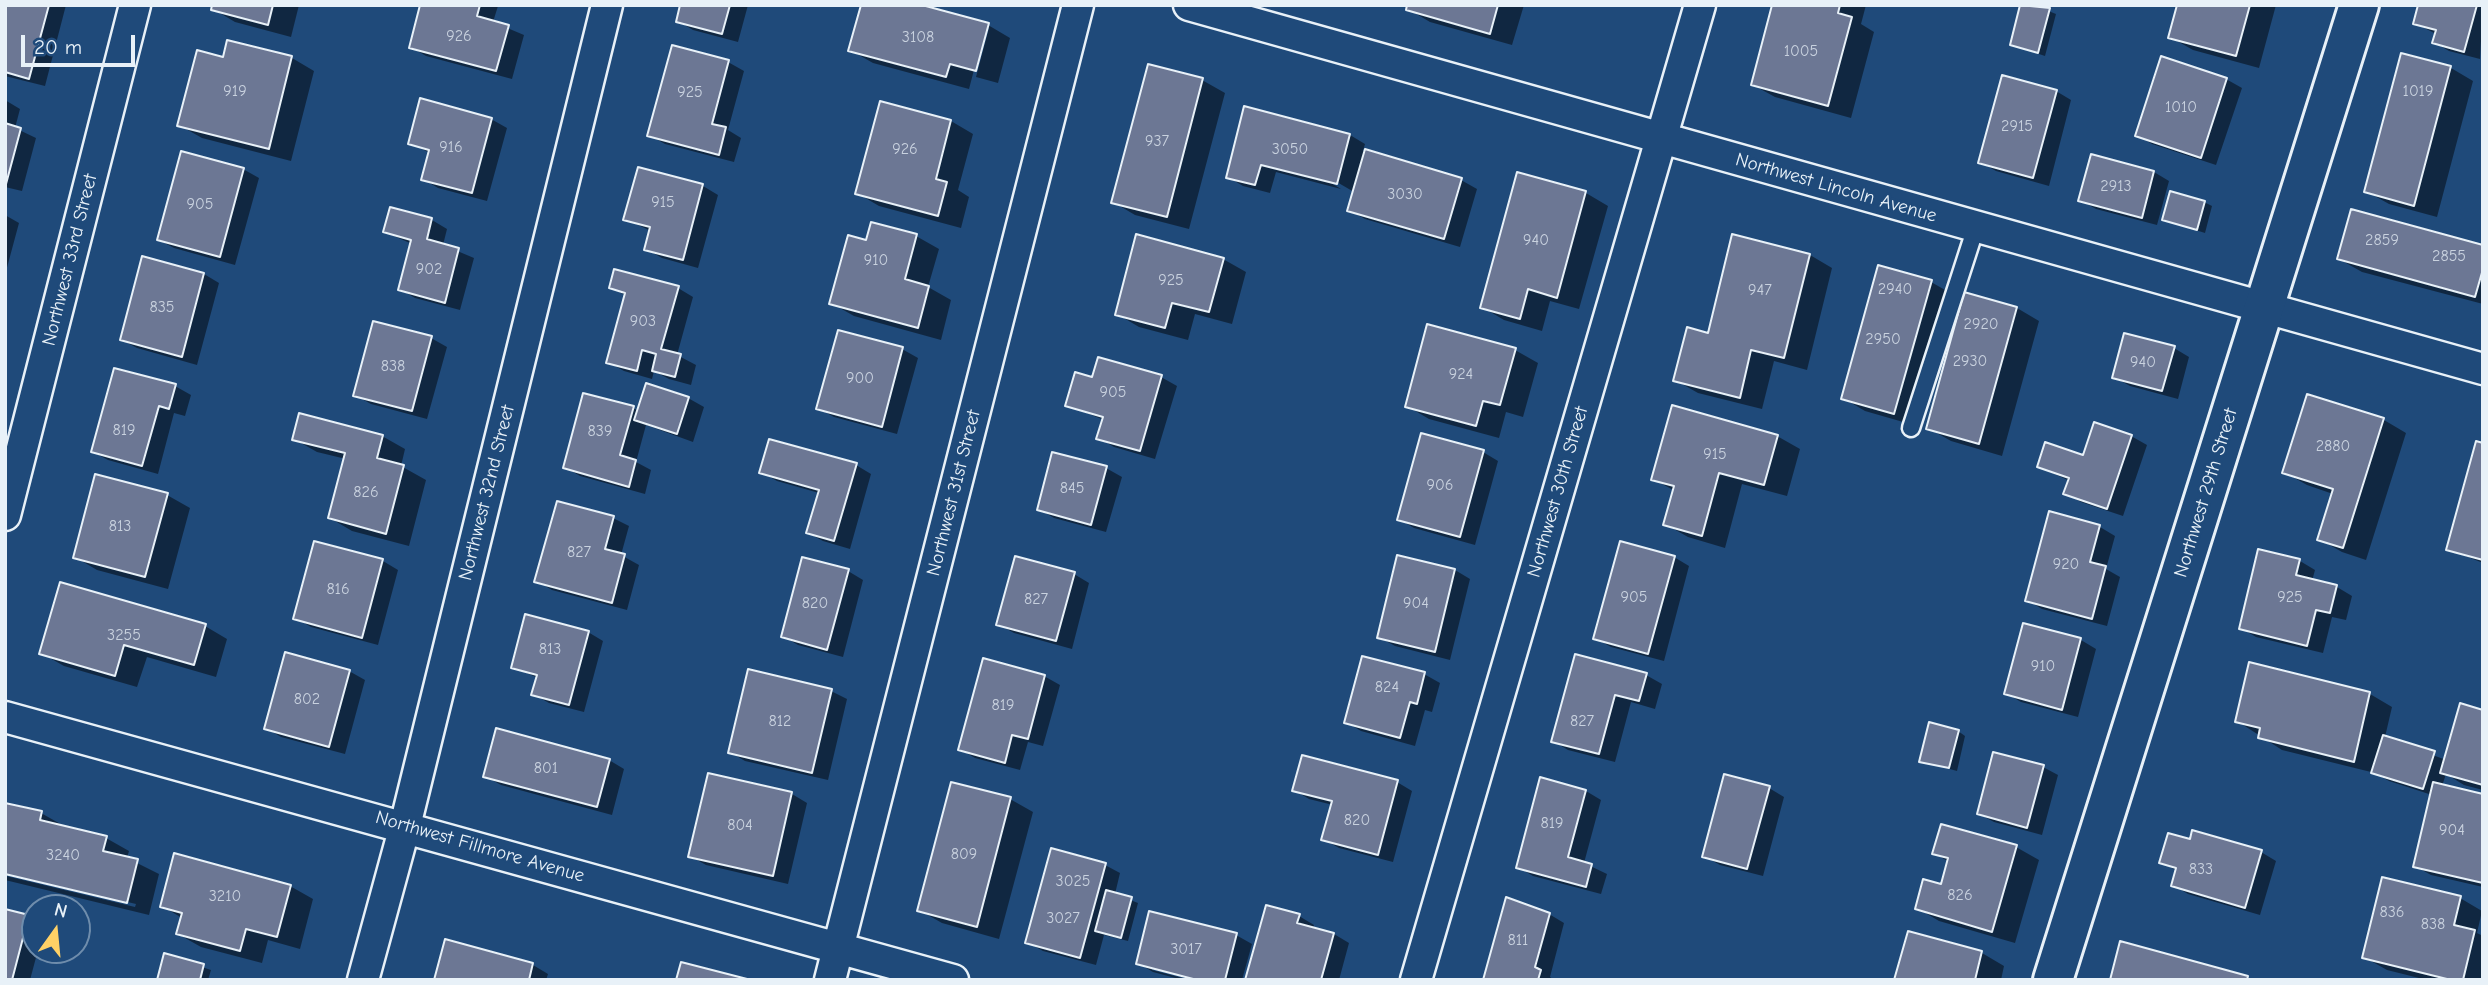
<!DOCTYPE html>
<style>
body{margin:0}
#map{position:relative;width:2488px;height:985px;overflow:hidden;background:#1f4a7a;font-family:"Comic Neue",sans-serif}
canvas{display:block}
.frame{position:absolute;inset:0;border:7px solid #e8f1f8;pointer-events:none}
.north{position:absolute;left:21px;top:894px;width:70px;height:70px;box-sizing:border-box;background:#1f4a7a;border:2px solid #6f8dac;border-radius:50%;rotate:15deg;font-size:19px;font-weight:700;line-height:28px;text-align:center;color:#e8f1f8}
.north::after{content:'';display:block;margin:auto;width:24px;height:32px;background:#ffd166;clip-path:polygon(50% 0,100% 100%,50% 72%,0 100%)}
.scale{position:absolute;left:21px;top:35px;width:114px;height:32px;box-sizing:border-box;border:4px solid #e8f1f8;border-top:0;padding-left:9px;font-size:21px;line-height:24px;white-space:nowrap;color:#e8f1f8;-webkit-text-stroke:5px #1f4a7a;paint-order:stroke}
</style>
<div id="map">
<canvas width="2488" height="985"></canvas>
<div class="frame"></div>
<div class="north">N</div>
<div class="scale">20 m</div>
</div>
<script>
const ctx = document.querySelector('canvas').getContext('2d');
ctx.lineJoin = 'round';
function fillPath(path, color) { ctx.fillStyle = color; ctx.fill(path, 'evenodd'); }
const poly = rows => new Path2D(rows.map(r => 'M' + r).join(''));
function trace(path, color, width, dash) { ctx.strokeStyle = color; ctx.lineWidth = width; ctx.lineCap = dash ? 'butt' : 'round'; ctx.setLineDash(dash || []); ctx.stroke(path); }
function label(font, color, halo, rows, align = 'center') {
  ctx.font = font + ' "Comic Neue",sans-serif'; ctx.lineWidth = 5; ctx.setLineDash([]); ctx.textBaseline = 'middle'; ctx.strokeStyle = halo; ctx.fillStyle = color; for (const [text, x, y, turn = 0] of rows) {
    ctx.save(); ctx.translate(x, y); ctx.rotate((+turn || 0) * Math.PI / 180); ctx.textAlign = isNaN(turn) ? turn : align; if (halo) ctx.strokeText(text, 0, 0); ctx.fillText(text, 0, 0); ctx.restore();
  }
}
fillPath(poly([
 [5,5,66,5,45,86,5,76],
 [214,5,299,5,291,37,235,22,213,9],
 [422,5,498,6,493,22,524,35,512,79,426,56,411,47],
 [682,5,748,5,738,42,693,30,678,21],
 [1409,5,1524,5,1512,45,1430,22,1408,9],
 [1774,5,1866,5,1861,24,1874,32,1851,118,1775,97,1753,85],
 [2022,5,2033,5,2056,14,2045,56,2012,45],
 [2179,5,2276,5,2259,68,2193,50,2170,37],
 [2420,5,2483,5,2480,59,2449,51,2434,42,2436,34,2415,23],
 [988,25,1010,38,998,83,976,77,989,28,985,28,969,89,873,63,850,50],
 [229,42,292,58,314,71,291,161,202,138,179,125,224,59],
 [2403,55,2451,68,2473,81,2437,217,2389,204,2366,191],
 [728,62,744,71,728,130,741,138,734,162,665,144,649,135],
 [2226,79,2242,88,2216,165,2152,144,2137,135],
 [1202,80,1225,93,1189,229,1135,215,1113,202],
 [2056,91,2071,100,2049,186,1996,171,1980,162],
 [5,100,20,109,15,128,36,138,22,191,5,187],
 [881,103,951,121,973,134,958,190,969,197,961,228,879,206,857,193],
 [1246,108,1350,135,1365,144,1363,151,1461,180,1477,189,1460,247,1365,219,1349,210,1354,192,1330,178,1328,181,1341,189,1276,172,1270,193,1243,186,1228,177],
 [491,119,507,128,487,201,438,188,423,179,430,153,410,143],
 [243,169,259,178,235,265,174,248,159,240],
 [2154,172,2169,181,2157,225,2096,209,2080,200],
 [1518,174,1586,193,1608,206,1579,309,1550,301,1542,331,1504,320,1482,307],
 [703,186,718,195,698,268,662,258,646,249,651,231,625,219],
 [2204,202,2212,206,2205,233,2164,220],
 [391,209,432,220,447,229,443,245,474,258,460,310,415,298,400,289,412,244,385,232],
 [5,215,19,223,5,275],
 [916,236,939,249,928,287,951,300,941,340,854,316,831,303,868,242],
 [1734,236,1810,255,1832,268,1807,370,1774,361,1762,409,1698,393,1675,380,1709,335],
 [2483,247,2483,304,2362,272,2339,259],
 [144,258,204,274,219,283,197,365,137,348,122,340],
 [1223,259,1246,272,1232,324,1195,314,1188,340,1139,327,1117,314],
 [1931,282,1954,295,1917,426,1865,411,1843,398],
 [611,287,678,288,693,297,677,355,696,365,691,385,669,379,654,371,652,379,624,371,608,362,626,296],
 [2017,308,2039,321,2002,456,1951,441,1928,428],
 [431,338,447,347,427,419,371,404,355,395],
 [2174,348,2189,357,2178,399,2130,386,2114,377],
 [902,349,918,358,897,434,834,417,818,408],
 [1515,350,1538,363,1523,417,1506,412,1499,438,1429,419,1407,406],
 [1161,377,1177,386,1155,459,1114,447,1099,438,1104,420,1067,405,1093,379],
 [175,386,191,395,185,416,174,413,158,474,108,460,93,452],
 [2308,396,2384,420,2406,433,2366,560,2342,552,2319,539,2333,494,2307,485,2284,472],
 [688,398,704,407,693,442,646,425,636,462,651,470,645,494,580,476,565,467,633,408,639,411],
 [382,436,405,449,401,466,426,480,409,546,352,531,330,518,346,459,317,452,294,439],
 [1777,436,1800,449,1787,496,1742,484,1725,548,1688,537,1665,524,1675,491,1653,479],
 [2131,436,2147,445,2123,516,2081,502,2065,493,2070,481,2039,467,2084,457],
 [2483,445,2483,563,2448,549],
 [1483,452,1498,461,1475,545,1414,528,1399,519],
 [856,465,871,474,850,549,823,541,808,533,819,493,777,481,761,472],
 [1106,468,1122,477,1106,532,1054,518,1039,509],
 [167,495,190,508,168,589,97,570,75,557],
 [2050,513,2100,527,2115,536,2106,569,2120,577,2107,626,2042,609,2027,600],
 [613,518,629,526,621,555,639,565,627,610,552,590,537,581],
 [316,543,383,561,398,570,378,645,311,627,296,618],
 [2259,551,2300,561,2315,570,2312,581,2337,587,2352,596,2346,620,2332,617,2323,653,2256,637,2241,628],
 [1674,557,1689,566,1664,661,1611,647,1595,638],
 [1455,570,1470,579,1450,660,1395,646,1379,637],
 [848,571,863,580,843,657,798,645,783,636],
 [1074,574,1089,583,1072,649,1014,633,998,624],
 [2024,625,2081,640,2096,649,2078,717,2021,702,2006,693],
 [205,626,227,639,216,677,147,657,137,687,64,666,41,653],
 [588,632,603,641,584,712,549,703,533,694,538,678,513,667],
 [1576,656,1646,675,1662,684,1655,709,1631,702,1615,762,1568,750,1553,741],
 [2251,665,2370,694,2392,707,2385,737,2446,760,2483,711,2483,790,2464,785,2446,774,2442,786,2483,796,2483,887,2431,875,2415,866,2432,795,2389,781,2375,773,2282,750,2237,721],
 [349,671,365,680,345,754,281,737,266,728],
 [1424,674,1440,683,1432,712,1425,710,1415,746,1361,731,1346,722],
 [1044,676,1060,685,1043,746,1028,742,1020,770,975,758,960,749],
 [831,691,847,699,828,780,745,761,730,752],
 [1958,731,1965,736,1957,771,1921,761],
 [609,760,624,769,612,815,501,785,485,776],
 [2043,767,2058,775,2042,835,1994,822,1979,814],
 [709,775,792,794,807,803,788,884,706,865,690,856],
 [1397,782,1412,791,1393,862,1339,848,1323,839,1333,805,1309,799,1294,790],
 [1769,788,1784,797,1763,876,1720,865,1704,856],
 [1586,791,1601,800,1584,863,1607,874,1601,894,1533,876,1518,867],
 [1010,799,1033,812,999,939,942,923,919,910],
 [5,804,41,813,64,826,106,838,129,851,127,858,159,874,149,915,5,880],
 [6,873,136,904,135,907,6,876],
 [2191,842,2261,852,2276,861,2260,915,2188,894,2173,885,2177,871,2161,862],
 [2016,847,2039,860,2015,943,1939,921,1917,908,1942,886,1949,862,1934,853],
 [1105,865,1120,873,1115,894,1138,903,1128,941,1104,935,1096,965,1043,951,1027,942],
 [290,886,313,899,300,949,268,940,262,963,201,947,178,934,182,918,162,906],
 [2460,898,2482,911,2477,933,2483,936,2483,980,2427,980,2387,970,2364,957],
 [1549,914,1564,923,1550,977,1554,980,1485,980],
 [1299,916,1314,925,1313,929,1334,934,1349,943,1339,980,1247,980],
 [28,917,35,921,35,950,38,950,30,980,5,980],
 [1909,933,1982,953,2004,966,2001,980,1896,980],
 [1236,935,1252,944,1242,980,1204,980,1152,966,1152,970,1190,980,1183,980,1153,972,1138,963],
 [165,955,211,970,208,980,159,980],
 [533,965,548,974,546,980,436,980]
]), '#0007');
const building = poly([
 [5,5,49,5,29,79,5,72,5,5],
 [212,5,273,5,268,25,211,10,212,5],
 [420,5,480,5,477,16,509,25,496,71,409,48,420,5],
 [680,5,730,5,722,34,676,22,680,5],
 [861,5,922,5,989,23,976,71,950,64,946,77,848,51,861,5],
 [1407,5,1498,5,1490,34,1406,10,1407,5],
 [1772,5,1840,5,1838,13,1852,17,1828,106,1751,85,1772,5],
 [2020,5,2050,8,2038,53,2010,45,2020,5],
 [2177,5,2250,5,2236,56,2168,38,2177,5],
 [2418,5,2477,5,2464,52,2432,43,2436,30,2413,24,2418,5],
 [227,40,292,56,269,149,177,126,197,50,223,57,227,40],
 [672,45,729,60,712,124,726,127,719,155,647,136,672,45],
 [2401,53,2451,66,2414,206,2364,192,2401,53],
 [2161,56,2227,78,2201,158,2135,136,2161,56],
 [1148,64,1203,78,1167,217,1111,203,1148,64],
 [2002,75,2057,90,2033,178,1978,163,2002,75],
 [420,98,492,118,472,193,421,180,429,150,408,144,420,98],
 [880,101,951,120,936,179,947,182,938,216,855,194,880,101],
 [1244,106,1350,134,1337,184,1261,165,1255,185,1226,178,1244,106],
 [5,123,21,128,6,184,5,183,5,123],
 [1365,149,1462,178,1444,239,1347,211,1365,149],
 [181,151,244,168,220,257,157,240,181,151],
 [2091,154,2154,171,2142,218,2078,201,2091,154],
 [638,167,703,184,683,260,644,250,650,227,623,220,638,167],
 [1517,172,1586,191,1557,298,1528,289,1520,319,1480,308,1517,172],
 [2170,191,2205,201,2197,230,2162,220,2170,191],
 [390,207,432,218,427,239,459,248,445,303,398,290,411,240,383,232,390,207],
 [2351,209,2483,245,2483,269,2475,297,2337,259,2351,209],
 [871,222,917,234,905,279,929,286,918,328,829,304,848,235,866,240,871,222],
 [1136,234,1224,258,1209,312,1172,303,1165,328,1115,315,1136,234],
 [1732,234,1810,254,1784,358,1751,350,1740,398,1673,381,1687,327,1708,333,1732,234],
 [142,256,204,273,182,357,120,340,142,256],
 [1878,265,1932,280,1894,414,1841,399,1878,265],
 [614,269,679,286,661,349,681,354,675,377,652,371,656,354,642,350,637,371,606,363,625,293,609,288,614,269],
 [1964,292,2017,307,1979,444,1926,429,1964,292],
 [373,321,432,336,412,411,353,396,373,321],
 [1427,324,1516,348,1500,405,1483,401,1476,426,1405,407,1427,324],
 [838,330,903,347,882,427,816,409,838,330],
 [2124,333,2175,346,2162,391,2112,378,2124,333],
 [1098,357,1162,375,1140,451,1096,439,1103,417,1065,406,1075,372,1092,377,1098,357],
 [114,368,176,384,169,409,159,406,142,466,91,452,114,368],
 [646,383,689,397,677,434,634,420,646,383],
 [583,393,634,406,620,455,636,460,629,487,563,468,583,393],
 [2307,394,2384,418,2343,548,2317,540,2333,489,2282,473,2307,394],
 [1672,405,1778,435,1764,485,1719,473,1702,536,1663,525,1674,486,1651,480,1672,405],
 [299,413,383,435,377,458,404,465,386,534,328,518,345,453,292,440,299,413],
 [2094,422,2132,435,2107,509,2063,494,2069,478,2037,467,2045,442,2083,455,2094,422],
 [1421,433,1484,450,1460,537,1397,520,1421,433],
 [769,439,857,463,834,541,806,533,819,490,759,473,769,439],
 [2476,441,2483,443,2483,560,2446,550,2476,441],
 [1052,452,1107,466,1091,525,1037,510,1052,452],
 [95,474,168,493,145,577,73,558,95,474],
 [557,501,614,516,605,549,625,554,612,603,534,582,557,501],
 [2049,511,2100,525,2090,562,2106,566,2092,619,2025,601,2049,511],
 [314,541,383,559,362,638,293,619,314,541],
 [1620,541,1675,556,1648,654,1593,639,1620,541],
 [2258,549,2300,559,2296,575,2337,585,2330,613,2316,610,2307,646,2239,629,2258,549],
 [1397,555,1455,569,1435,652,1377,638,1397,555],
 [1015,556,1075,572,1056,641,996,625,1015,556],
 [802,557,849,569,827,650,781,637,802,557],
 [60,582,206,624,194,665,124,645,115,676,39,654,60,582],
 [525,614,589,631,569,705,531,695,537,675,511,668,525,614],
 [2023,623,2081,638,2062,710,2004,694,2023,623],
 [285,652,350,670,329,747,264,729,285,652],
 [1575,654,1647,673,1639,701,1615,695,1599,754,1551,742,1575,654],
 [1362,656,1425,672,1417,704,1410,702,1400,738,1344,723,1362,656],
 [983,658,1045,675,1028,739,1012,735,1005,763,958,750,983,658],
 [2249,662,2370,692,2354,762,2258,738,2260,728,2235,722,2249,662],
 [748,669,832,689,812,773,728,753,748,669],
 [2460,703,2483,710,2483,785,2440,773,2460,703],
 [1929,722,1959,730,1949,768,1919,762,1929,722],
 [496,728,610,759,597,807,483,777,496,728],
 [2383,735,2435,751,2423,789,2371,773,2383,735],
 [1993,752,2044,765,2027,828,1977,814,1993,752],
 [1302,755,1398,780,1378,855,1321,840,1332,801,1292,791,1302,755],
 [708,773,792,792,773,876,688,857,708,773],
 [1724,774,1770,786,1747,869,1702,857,1724,774],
 [1540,777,1586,790,1568,857,1592,864,1586,887,1516,868,1540,777],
 [951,782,1011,797,977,927,917,911,951,782],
 [2433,782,2483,794,2483,883,2413,867,2433,782],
 [5,803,42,811,40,820,107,836,103,851,138,859,127,903,5,874,5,803],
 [1941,824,2017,845,1992,932,1915,909,1923,879,1941,884,1948,858,1932,854,1941,824],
 [2192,830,2262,850,2245,908,2171,886,2176,868,2159,863,2168,833,2190,839,2192,830],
 [1051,848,1106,863,1080,958,1025,943,1051,848],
 [174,853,291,885,277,937,246,929,240,951,176,934,182,913,160,907,174,853],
 [2382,877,2461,896,2454,925,2475,930,2463,980,2451,980,2362,958,2382,877],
 [1106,890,1132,897,1121,938,1095,931,1106,890],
 [1506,897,1550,913,1535,967,1541,970,1538,980,1483,980,1506,897],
 [1266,905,1300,914,1297,923,1334,933,1321,980,1245,980,1266,905],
 [5,909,29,915,12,980,5,980,5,909],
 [1149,911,1237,933,1225,980,1197,980,1136,964,1149,911],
 [1908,931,1982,951,1975,980,1894,980,1908,931],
 [445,939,533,963,529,980,434,980,445,939],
 [2120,941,2248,976,2247,980,2110,980,2120,941],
 [164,953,204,964,200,980,157,980,164,953],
 [681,962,751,980,676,980,681,962]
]);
fillPath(building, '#6c7794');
trace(building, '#e8f1f8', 2);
const lane = poly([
 [1911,428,1976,227]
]);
const street = poly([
 [1189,5,2483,369],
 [5,515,135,5],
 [5,717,953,980],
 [363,980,405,826,607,5],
 [830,980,1078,5],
 [1416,980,1700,5]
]);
const secondary = poly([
 [2053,980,2359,5]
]);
trace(lane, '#e8f1f8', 21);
trace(street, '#e8f1f8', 35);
trace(secondary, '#e8f1f8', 44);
trace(lane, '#1f4a7a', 16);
trace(street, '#1f4a7a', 30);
trace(secondary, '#1f4a7a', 38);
label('16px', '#c9d2df', null, [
 ["926",459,36],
 ["3108",918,37],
 ["1005",1801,51],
 ["919",235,91],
 ["1019",2418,91],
 ["925",690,92],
 ["1010",2181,107],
 ["2915",2017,126],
 ["937",1157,141],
 ["916",451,147],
 ["926",905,149],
 ["3050",1290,149],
 ["2913",2116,186],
 ["3030",1405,194],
 ["915",663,202],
 ["905",200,204],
 ["940",1536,240],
 ["2859",2382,240],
 ["2855",2449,256],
 ["910",876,260],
 ["902",429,269],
 ["925",1171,280],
 ["2940",1895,289],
 ["947",1760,290],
 ["835",162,307],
 ["903",643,321],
 ["2920",1981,324],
 ["2950",1883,339],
 ["2930",1970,361],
 ["940",2143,362],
 ["838",393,366],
 ["924",1461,374],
 ["900",860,378],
 ["905",1113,392],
 ["819",124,430],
 ["839",600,431],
 ["2880",2333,446],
 ["915",1715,454],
 ["906",1440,485],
 ["845",1072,488],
 ["826",366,492],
 ["813",120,526],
 ["827",579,552],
 ["920",2066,564],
 ["816",338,589],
 ["905",1634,597],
 ["925",2290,597],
 ["827",1036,599],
 ["820",815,603],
 ["904",1416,603],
 ["3255",124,635],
 ["813",550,649],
 ["910",2043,666],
 ["824",1387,687],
 ["802",307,699],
 ["819",1003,705],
 ["812",780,721],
 ["827",1582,721],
 ["801",546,768],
 ["820",1357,820],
 ["819",1552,823],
 ["804",740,825],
 ["904",2452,830],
 ["809",964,854],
 ["3240",63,855],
 ["833",2201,869],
 ["3025",1073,881],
 ["826",1960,895],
 ["3210",225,896],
 ["836",2392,912],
 ["3027",1063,918],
 ["838",2433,924],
 ["811",1518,940],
 ["3017",1186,949]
]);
label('19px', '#e8f1f8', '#1f4a7a', [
 ["Northwest Lincoln Avenue",1836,188,16],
 ["Northwest 33rd Street",70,260,-76],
 ["Northwest 30th Street",1558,492,-74],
 ["Northwest 32nd Street",487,493,-76],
 ["Northwest 31st Street",954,493,-76],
 ["Northwest 29th Street",2206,493,-73],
 ["Northwest Fillmore Avenue",480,847,16]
]);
</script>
